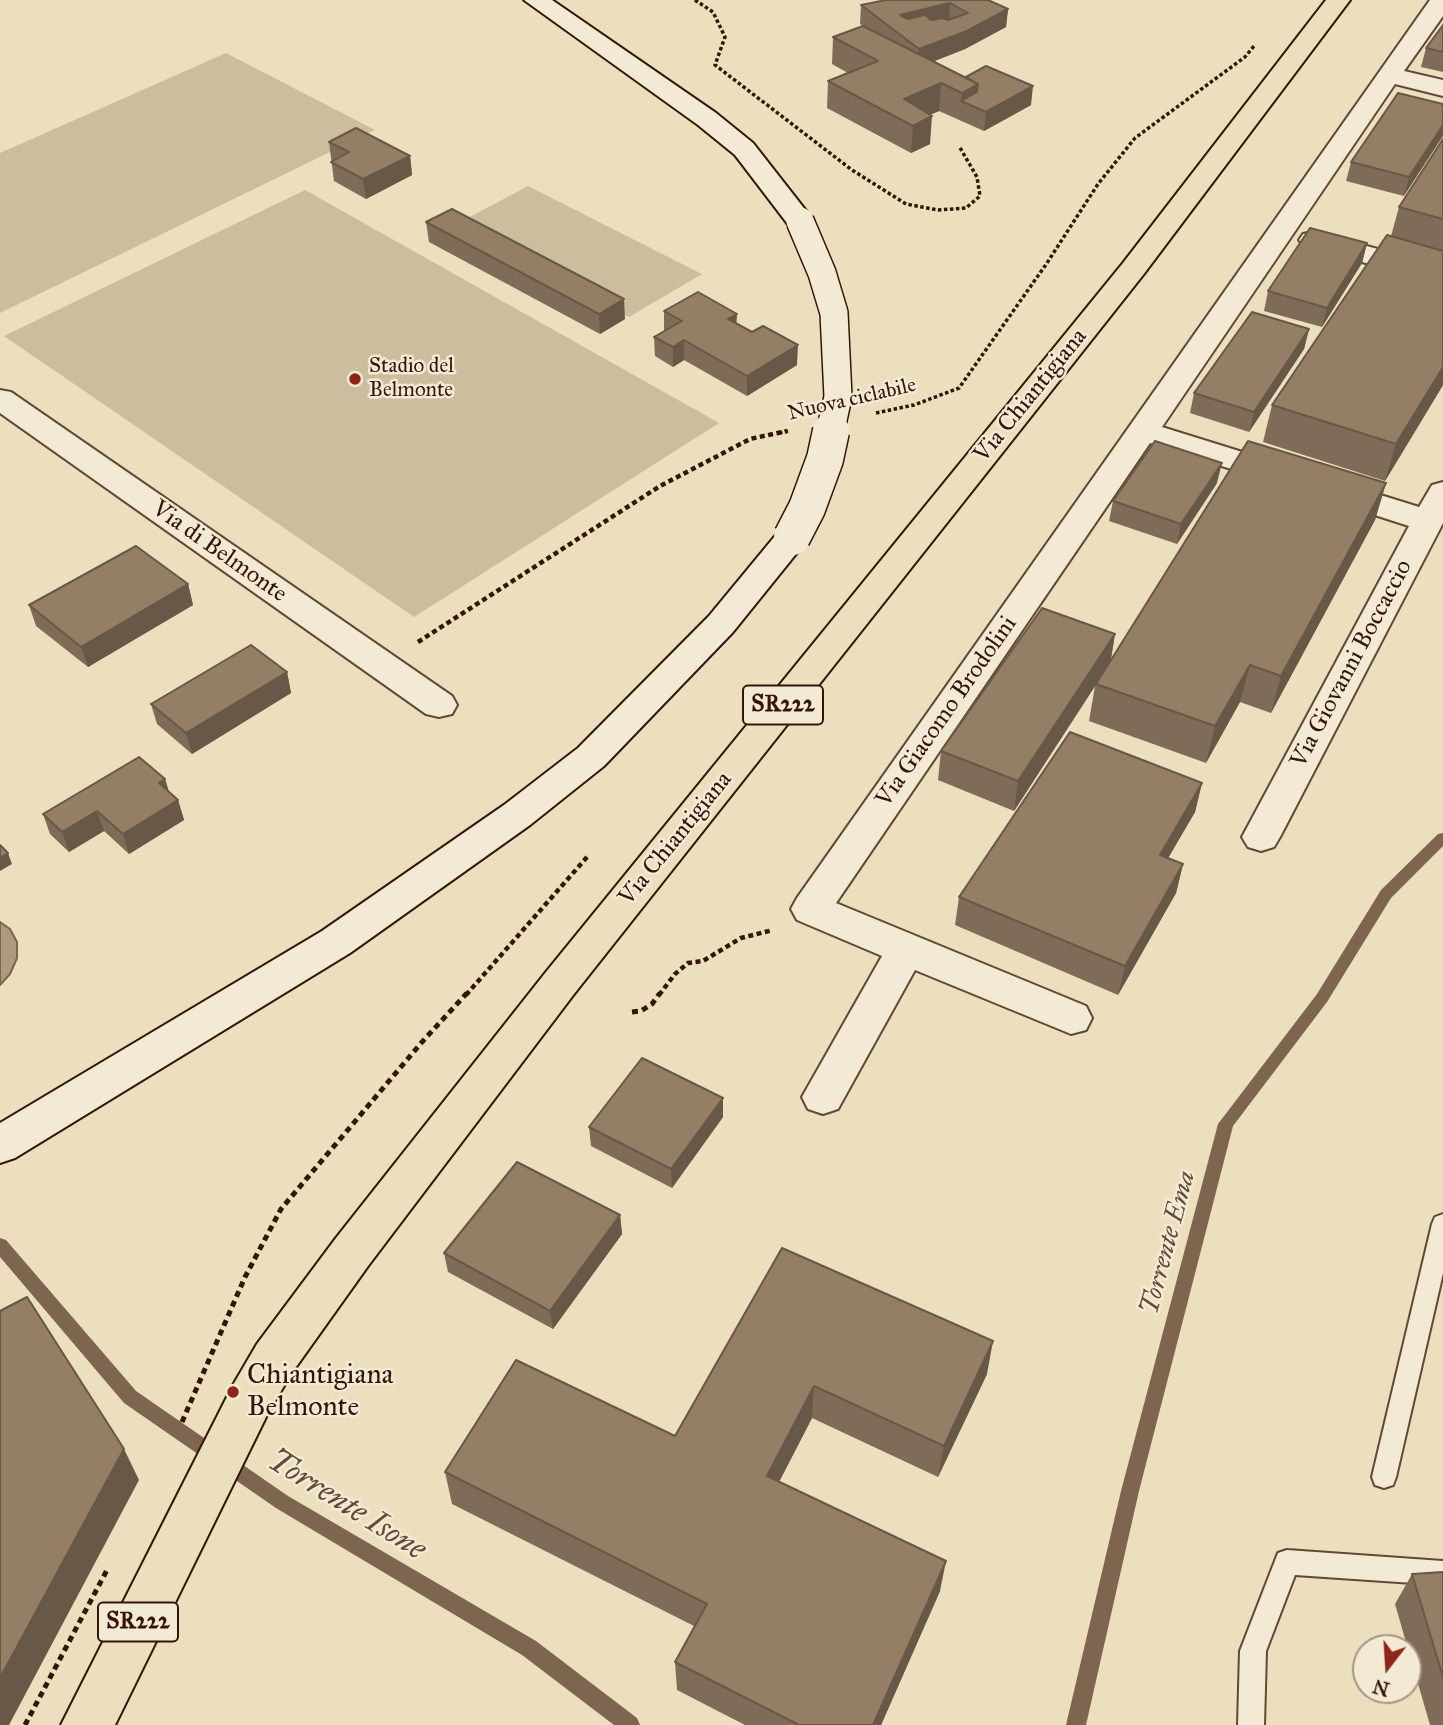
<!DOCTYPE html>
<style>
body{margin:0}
#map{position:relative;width:1443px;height:1725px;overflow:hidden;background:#ebdfbd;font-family:"IM FELL Great Primer",serif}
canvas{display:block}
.north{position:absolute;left:1352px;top:1634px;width:70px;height:70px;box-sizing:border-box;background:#f2ead4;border:2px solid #a69582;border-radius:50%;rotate:197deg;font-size:19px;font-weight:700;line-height:28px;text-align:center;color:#351508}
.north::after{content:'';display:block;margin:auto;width:24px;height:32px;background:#8f2418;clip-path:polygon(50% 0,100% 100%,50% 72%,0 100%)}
</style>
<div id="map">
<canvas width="1443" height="1725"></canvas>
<div class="north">N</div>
</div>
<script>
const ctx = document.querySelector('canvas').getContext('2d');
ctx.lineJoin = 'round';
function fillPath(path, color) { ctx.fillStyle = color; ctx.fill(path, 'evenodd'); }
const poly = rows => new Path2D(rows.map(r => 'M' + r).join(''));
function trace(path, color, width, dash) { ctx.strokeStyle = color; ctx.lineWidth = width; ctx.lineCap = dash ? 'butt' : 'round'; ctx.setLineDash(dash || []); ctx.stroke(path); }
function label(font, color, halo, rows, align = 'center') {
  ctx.font = font + ' "IM FELL Great Primer",serif'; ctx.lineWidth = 5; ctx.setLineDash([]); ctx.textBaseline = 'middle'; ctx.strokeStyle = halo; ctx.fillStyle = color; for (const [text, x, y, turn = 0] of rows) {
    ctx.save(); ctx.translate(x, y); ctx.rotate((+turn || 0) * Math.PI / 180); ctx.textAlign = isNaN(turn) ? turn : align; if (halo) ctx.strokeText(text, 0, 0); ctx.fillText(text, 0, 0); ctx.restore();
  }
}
fillPath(poly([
 [226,53,375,130,0,313,0,153],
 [528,186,702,274,629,317,455,225],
 [305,190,719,423,414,617,4,336]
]), '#ccbd9e');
const water = poly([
 [0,922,10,929,17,942,17,958,10,974,0,985,0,922]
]);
fillPath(water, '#ad9a7f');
trace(water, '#7d654f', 2);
fillPath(poly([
 [1443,833,1443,846,1391,898,1327,1002,1233,1126,1139,1491,1086,1725,1066,1725,1121,1491,1218,1124,1317,994,1381,890,1438,834,1443,833],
 [0,1238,6,1240,136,1391,288,1496,536,1641,637,1718,640,1725,614,1725,522,1655,276,1508,124,1403,0,1257,0,1238]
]), '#7d654f');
const service = poly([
 [1443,1214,1443,1273,1396,1477,1393,1485,1384,1488,1375,1485,1372,1477,1432,1224,1435,1217,1443,1214],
 [1287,1550,1443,1561,1443,1585,1295,1575,1266,1651,1264,1725,1238,1725,1240,1651,1278,1553,1287,1550]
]);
const minor = poly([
 [1430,0,1443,0,1443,16,1404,71,1443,80,1443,96,1395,84,1162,427,1419,507,1432,485,1443,482,1443,523,1280,837,1274,847,1261,851,1248,847,1242,837,1409,526,1150,443,836,903,1086,1006,1092,1018,1086,1030,1071,1034,915,970,838,1109,823,1114,808,1109,802,1097,882,956,797,920,791,909,797,898,1430,0],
 [1313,232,1443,266,1443,284,1303,246,1299,240,1303,234,1313,232],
 [0,390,11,392,452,696,457,705,452,714,439,717,426,714,0,413,0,390]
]);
const secondary = poly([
 [524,0,552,0,716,113,753,143,814,221,810,227,800,229,790,227,735,155,698,125,524,0],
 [792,526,804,530,809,537,804,544,733,632,604,766,530,825,350,953,15,1158,0,1163,0,1123,322,931,504,805,578,748,709,616,780,530,792,526]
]);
const primary = poly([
 [1326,0,1350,0,1143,275,574,994,368,1266,291,1374,267,1415,115,1725,61,1725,233,1385,257,1344,336,1238,546,972,1123,263,1326,0]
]);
trace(service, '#624835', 4);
trace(minor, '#624835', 4);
trace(secondary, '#351508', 4);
trace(primary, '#351508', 4);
trace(poly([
 [695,0,713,12,725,37,715,65,852,170,906,204,938,210,966,208,980,196,977,177,959,146],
 [876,413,914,405,959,388,1047,263,1098,184,1135,138,1245,57,1254,46],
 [779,433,788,431]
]), '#351508', 3.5, [3.5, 2.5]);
trace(poly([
 [418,642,660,486,750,439,787,431],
 [466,995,588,856],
 [659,995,675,974,688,963,703,961,741,938,773,930]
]), '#351508', 4.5, [5, 3.5]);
trace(poly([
 [632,1012,641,1011,652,1004,660,993],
 [182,1422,245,1277,281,1209,422,1042,467,993],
 [25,1725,107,1570]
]), '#351508', 5, [6, 4.5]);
fillPath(service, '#f2ead4');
fillPath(minor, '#f2ead4');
fillPath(secondary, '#f2ead4');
fillPath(primary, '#ebdfbd');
const secondaryBridgeFar1 = poly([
 [800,221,822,273,834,313,838,397,830,433]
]);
const secondaryBridge = poly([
 [792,537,807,508,825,459,831,431]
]);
trace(secondaryBridgeFar1, '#351508', 30, []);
trace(secondaryBridge, '#351508', 39, []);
trace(secondaryBridgeFar1, '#f2ead4', 27);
trace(secondaryBridge, '#f2ead4', 36);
fillPath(poly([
 [988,0,1008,9,1006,27,965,49,934,61,966,77,1031,105,984,131,939,111,930,115,930,144,911,153,827,108,828,81,848,73,832,64,833,37,863,26,860,24,861,5],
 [1443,25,1443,72,1421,67,1426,48],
 [1443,104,1404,196,1346,181,1351,162],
 [1443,139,1443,385,1385,481,1263,442,1272,405,1391,236,1399,207],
 [329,142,410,156,412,175,366,199,334,181],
 [426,222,625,319,600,334,429,242],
 [1367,243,1362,263,1322,327,1264,311,1268,291],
 [664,311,736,324,797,365,747,396,684,360,673,367,655,356,654,337,664,331],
 [1309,329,1304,349,1249,432,1190,413,1194,393],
 [1217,483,1177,544,1109,521,1113,501],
 [1386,483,1375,520,1271,713,1240,702,1206,763,1089,721,1095,686,1014,811,938,780,941,751,1115,634,1111,660],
 [188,584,193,605,88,667,36,626,29,605],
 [287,672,291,693,192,754,157,724,151,704],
 [165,779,169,792,178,800,184,820,129,854,104,831,69,852,50,834,43,814],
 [1202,783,1195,812,1168,858,1183,864,1176,893,1118,995,955,925,959,897],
 [723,1117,672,1188,591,1146,589,1127],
 [620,1215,622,1234,553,1329,448,1272,444,1253],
 [782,1248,987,1374,938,1477,812,1418,779,1482,940,1591,881,1725,745,1725,677,1690,675,1662,694,1626,452,1504,445,1472,675,1436],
 [1443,1572,1443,1725,1430,1725,1395,1604,1412,1574]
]), '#7f6c58');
fillPath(poly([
 [950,3,949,21,898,33,900,15],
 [1008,9,1006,27,965,49,917,68,919,49],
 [941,83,939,111,909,123,904,99],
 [978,84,976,108,961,101,962,93],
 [1033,86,1031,105,984,131,986,112],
 [932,116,930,144,911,153,913,126],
 [1443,125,1443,136,1404,196,1409,177],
 [410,156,412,175,366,199,363,179],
 [1367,243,1362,263,1322,327,1327,308],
 [624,299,625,319,600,334,599,314],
 [737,314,736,333,728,319],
 [1309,329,1304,349,1249,432,1254,412],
 [684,340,684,360,673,367,673,347],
 [798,345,797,365,747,396,747,376],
 [1443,367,1443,385,1385,481,1396,444],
 [1222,463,1217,483,1177,544,1181,524],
 [1386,483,1375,520,1271,713,1281,676],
 [188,584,193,605,88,667,81,647],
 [1115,634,1110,663,1014,811,1018,781],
 [1250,665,1240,702,1206,763,1215,726],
 [287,672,291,693,192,754,186,733],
 [165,779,171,799,159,783],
 [1202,783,1195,812,1153,884,1160,855],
 [178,800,184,820,129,854,123,834],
 [97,811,104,831,69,852,62,832],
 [8,853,12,864,0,871,0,858],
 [1183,864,1176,893,1118,995,1125,966],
 [723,1098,723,1117,672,1188,671,1169],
 [620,1215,622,1234,553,1329,550,1311],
 [993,1341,987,1374,938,1477,944,1446],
 [814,1386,812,1418,766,1507,767,1476],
 [124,1449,139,1480,9,1725,0,1725,0,1678],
 [946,1561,940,1591,881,1725,873,1725]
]), '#685847');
const building = poly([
 [886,0,988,0,1008,9,967,31,919,49,861,5,886,0],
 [950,3,968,13,948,20,942,18,931,20,925,15,908,19,900,15,950,3],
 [1443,25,1443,52,1426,48,1443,25],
 [863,26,978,84,962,93,941,83,904,99,932,116,913,126,828,81,878,61,833,37,863,26],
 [986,66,1033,86,986,112,961,101,977,92,978,84,966,77,986,66],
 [1398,93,1443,104,1443,125,1409,177,1351,162,1398,93],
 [356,128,410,156,363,179,331,162,349,152,329,142,356,128],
 [1443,139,1443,219,1399,207,1443,139],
 [452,209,624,299,599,314,426,222,452,209],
 [1310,228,1367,243,1327,308,1268,291,1310,228],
 [1387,235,1443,251,1443,367,1396,444,1272,405,1387,235],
 [698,292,737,314,728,319,752,332,763,326,798,345,747,376,684,340,673,347,654,337,682,321,664,311,698,292],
 [1252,312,1309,329,1254,412,1194,393,1252,312],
 [1155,441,1222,463,1181,524,1113,501,1155,441],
 [1248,441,1386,483,1281,676,1250,665,1215,726,1096,684,1248,441],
 [136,546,188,584,81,647,29,605,136,546],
 [1042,608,1115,634,1018,781,941,751,1042,608],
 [251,645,287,672,186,733,151,704,251,645],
 [1070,732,1202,783,1160,855,1183,864,1125,966,959,897,1070,732],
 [139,757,165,779,159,783,178,800,123,834,97,811,62,832,43,814,139,757],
 [0,845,8,853,0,858,0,845],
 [642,1058,723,1098,671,1169,589,1127,642,1058],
 [517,1162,620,1215,550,1311,444,1253,517,1162],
 [782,1248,993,1341,944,1446,814,1386,767,1476,946,1561,873,1725,799,1725,675,1662,707,1604,445,1472,516,1360,675,1436,782,1248],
 [27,1297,124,1449,0,1678,0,1311,27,1297],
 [1443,1572,1443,1677,1412,1574,1443,1572]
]);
fillPath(building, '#947e66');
trace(building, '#685847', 2);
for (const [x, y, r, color] of [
 [355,379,7,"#8f2418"],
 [233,1392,7,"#8f2418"]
]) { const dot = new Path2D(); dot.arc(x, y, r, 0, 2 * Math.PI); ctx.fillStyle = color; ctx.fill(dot); trace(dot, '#f2ead4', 2.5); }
label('21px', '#351508', '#f2ead4', [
 ["Stadio del",369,367],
 ["Belmonte",369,391]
], 'left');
label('21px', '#351508', '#f2ead4', [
 ["Nuova ciclabile",852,400,-13]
]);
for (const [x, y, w] of [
 [783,705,80],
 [138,1622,80]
]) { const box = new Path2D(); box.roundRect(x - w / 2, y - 19.5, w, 39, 5); ctx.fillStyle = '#f2ead4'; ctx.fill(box); trace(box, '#351508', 2); }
label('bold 23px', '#351508', null, [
 ["SR222",783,705],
 ["SR222",138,1622]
]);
label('24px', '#351508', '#f2ead4', [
 ["Via Chiantigiana",1031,396,-51],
 ["Via di Belmonte",219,552,35],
 ["Via Giovanni Boccaccio",1352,664,-62],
 ["Via Giacomo Brodolini",947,712,-55],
 ["Via Chiantigiana",676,839,-51]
]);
label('italic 26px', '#654a38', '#f2ead4', [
 ["Torrente Ema",1169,1243,-75]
]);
label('28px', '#351508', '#f2ead4', [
 ["Chiantigiana",247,1376],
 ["Belmonte",247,1408]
], 'left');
label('italic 32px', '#654a38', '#f2ead4', [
 ["Torrente Isone",346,1506,32]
]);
</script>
